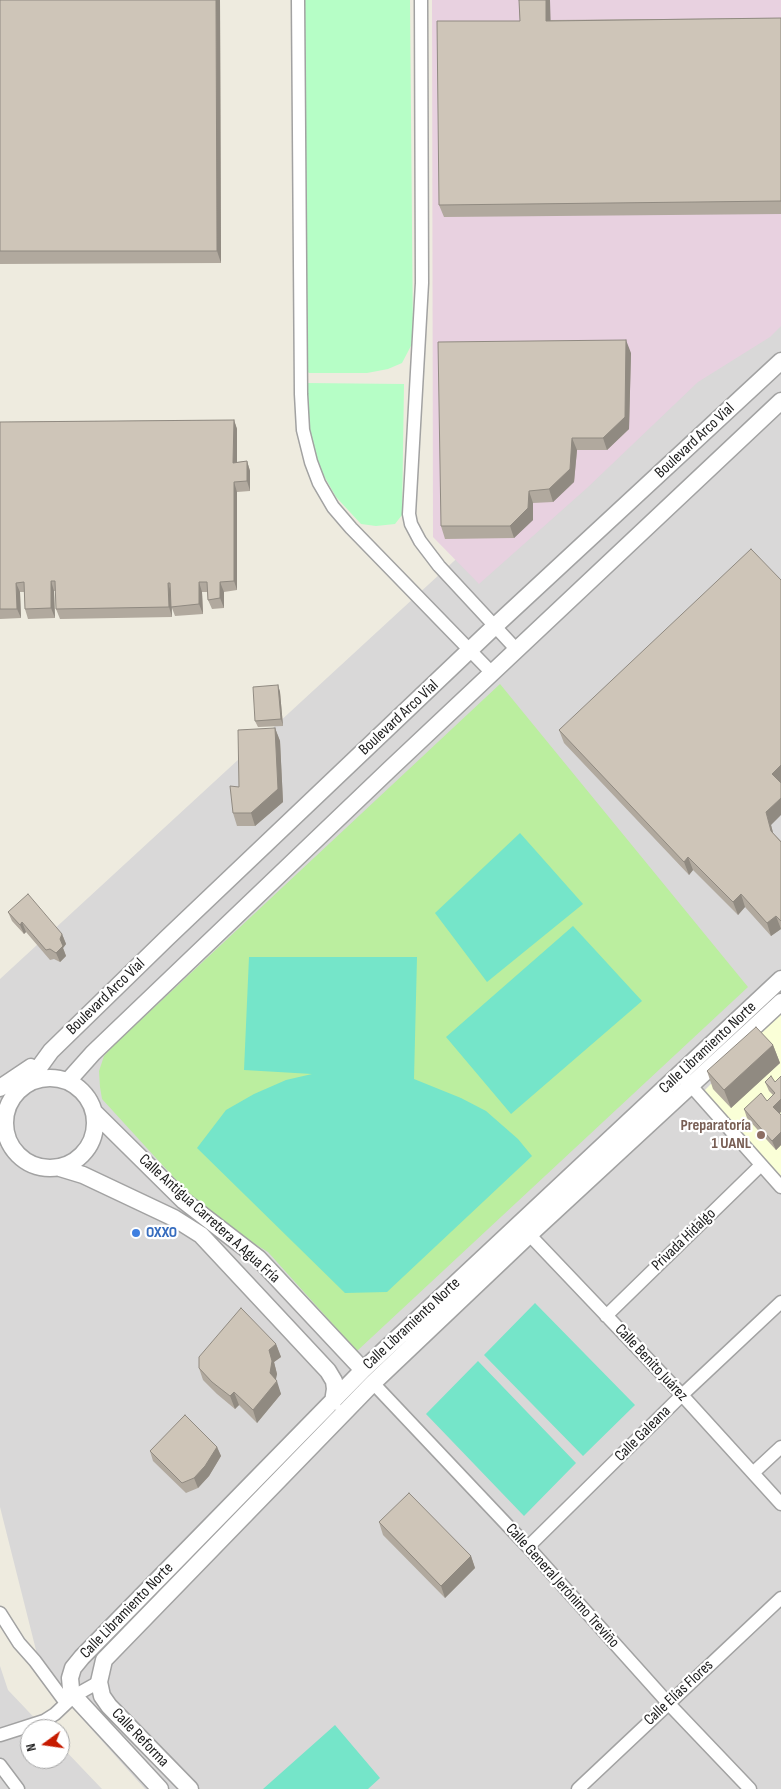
<!DOCTYPE html>
<meta charset="utf-8">
<style>
body{margin:0}
#map{position:relative;width:781px;height:1789px;overflow:hidden;background:#eeebdf;font-family:"Sofia Sans Condensed",sans-serif}
canvas{display:block}
.north{position:absolute;left:20px;top:1719px;width:50px;height:50px;box-sizing:border-box;background:#fff;border:1px solid #a4a4a4;border-radius:50%;rotate:256deg;font-size:14px;font-weight:700;line-height:20px;text-align:center;color:#1b1b1b}
.north::after{content:'';display:block;margin:auto;width:18px;height:22px;background:#c61b00;clip-path:polygon(50% 0,100% 100%,50% 72%,0 100%)}
</style>
<div id="map">
<canvas width="781" height="1789"></canvas>
<div class="north">N</div>
</div>
<script>
const ctx = document.querySelector('canvas').getContext('2d');
ctx.lineJoin = 'round';
function fillPath(path, color) { ctx.fillStyle = color; ctx.fill(path, 'evenodd'); }
const poly = rows => new Path2D(rows.map(r => 'M' + r).join(''));
function trace(path, color, width, dash) { ctx.strokeStyle = color; ctx.lineWidth = width; ctx.lineCap = dash ? 'butt' : 'round'; ctx.setLineDash(dash || []); ctx.stroke(path); }
function label(font, color, halo, rows, align = 'center') {
  ctx.font = font + ' "Sofia Sans Condensed",sans-serif'; ctx.lineWidth = 4.5; ctx.setLineDash([]); ctx.textBaseline = 'middle'; ctx.strokeStyle = halo; ctx.fillStyle = color; for (const [text, x, y, turn = 0] of rows) {
    ctx.save(); ctx.translate(x, y); ctx.rotate((+turn || 0) * Math.PI / 180); ctx.textAlign = isNaN(turn) ? turn : align; if (halo) ctx.strokeText(text, 0, 0); ctx.fillText(text, 0, 0); ctx.restore();
  }
}
fillPath(poly([
 [781,260,781,1789,145,1789,42,1674,0,1507,0,979],
 [0,1666,8,1690,45,1729,30,1729,30,1759,60,1759,60,1745,102,1789,0,1789]
]), '#d9d8d8');
fillPath(poly([
 [432,0,781,0,781,326,770,337,698,382,587,488,479,584,433,537]
]), '#e8d1e0');
fillPath(poly([
 [781,1013,781,1178,702,1093]
]), '#faffd7');
fillPath(poly([
 [500,684,748,987,357,1351,268,1252,209,1216,102,1099,100,1087,99,1071,104,1056,115,1044]
]), '#bbee9f');
fillPath(poly([
 [303,0,410,0,413,342,402,363,388,369,367,373,309,373,307,371],
 [306,383,404,384,402,515,395,524,376,526,361,524,336,497,315,460,306,429]
]), '#b6fec6');
fillPath(poly([
 [520,833,583,904,487,982,435,913],
 [573,926,642,1001,511,1114,446,1037],
 [249,957,417,957,414,1079,461,1098,486,1111,518,1139,532,1156,387,1292,345,1293,197,1148,226,1110,254,1094,286,1080,312,1074,244,1070],
 [535,1303,635,1405,583,1456,484,1355],
 [478,1361,576,1463,524,1516,426,1414],
 [335,1725,380,1778,368,1789,263,1789]
]), '#75e5c9');
const minor = poly([
 [298,0,301,394,303,430,311,462,319,483,333,507,351,528,492,673],
 [421,0,422,283,409,514,411,524,420,541,439,566,516,649],
 [685,1079,781,1187],
 [523,1228,682,1395,781,1504],
 [606,1316,761,1165],
 [373,1383,528,1547,668,1703,750,1789],
 [753,1473,781,1447],
 [528,1547,682,1395,781,1302],
 [0,1613,19,1643,35,1661,66,1703],
 [0,1735,44,1721,55,1714,74,1696,99,1682],
 [0,1765,18,1789],
 [578,1789,781,1598]
]);
const tertiary = poly([
 '5 1123a45 45 0 1 1 90 0a45 45 0 1 1-90 0Z',
 [68,1081,93,1053,391,768,781,401],
 [27,1084,51,1051,167,938,495,626,781,361],
 [0,1088,31,1067],
 [95,1113,184,1201,258,1258,363,1370],
 [60,1168,83,1175,174,1218,201,1235,328,1371,334,1381,335,1389,333,1402],
 [160,1789,74,1696,71,1689,70,1678,73,1668,82,1657,363,1370,781,979],
 [190,1789,109,1706,102,1696,99,1682,104,1660,373,1383,530,1234,781,1002]
]);
trace(minor, '#a2a2a2', 15);
trace(tertiary, '#a2a2a2', 19);
trace(minor, '#fff', 12);
trace(tertiary, '#fff', 16);
fillPath(poly([
 [0,0,220,0,221,263,0,264],
 [519,0,550,0,550,20,781,18,781,214,444,217,439,205,520,21],
 [631,353,629,429,607,450,577,450,574,482,553,502,533,503,533,520,514,538,445,539,441,526],
 [234,420,237,429,237,462,247,461,250,471,250,491,237,492,237,590,224,592,224,608,212,609,208,600,207,592,202,592,203,614,175,616,172,608,172,617,60,619,56,609,56,591,54,591,55,618,28,619,25,609,24,592,20,592,21,618,0,619,0,422],
 [781,580,781,782,771,825,773,833,781,841,781,929,771,936,745,907,738,915,693,870,689,875,564,743,559,730],
 [278,685,280,692,283,726,258,727,255,721],
 [275,728,280,741,283,802,255,826,237,826,233,813,239,787],
 [8,912,62,934,66,944,63,948,66,956,60,962,54,959,50,960,26,932,24,934,12,921],
 [773,1045,780,1063,731,1108,713,1089,707,1071],
 [771,1076,780,1113,781,1115,781,1145,776,1150,747,1118,744,1109,767,1101,773,1095,769,1091,765,1082],
 [276,1344,281,1357,274,1362,277,1374,275,1380,281,1394,257,1423,239,1405,235,1409,217,1394,203,1380,199,1368],
 [217,1447,221,1456,209,1476,198,1488,186,1493,153,1461,150,1451],
 [379,1522,471,1556,475,1568,445,1598,383,1535]
]), '#b1a99e');
fillPath(poly([
 [216,0,220,0,221,263,217,251],
 [546,0,550,0,551,33,546,21],
 [626,340,631,353,629,429,607,450,603,438],
 [234,420,237,429,237,472,233,463],
 [572,438,577,450,574,482,553,502,549,489],
 [247,461,250,471,250,491,247,481],
 [234,482,237,492,237,590,234,581],
 [529,491,533,503,533,520,514,538,510,526],
 [51,581,54,591,55,618,51,608],
 [199,582,202,592,203,614,199,604],
 [220,582,224,592,224,608,220,598],
 [16,583,20,592,21,618,17,609],
 [168,583,171,592,172,617,169,607],
 [278,685,280,692,283,726,281,719],
 [275,728,280,741,283,802,255,826,251,813],
 [781,765,781,782,776,786,772,774],
 [781,798,781,815,771,825,776,844,771,831,766,812],
 [688,857,693,870,689,875,684,862],
 [741,894,745,907,738,915,733,902],
 [776,916,781,929,771,936,767,923],
 [22,922,26,932,24,934,20,925],
 [62,934,66,944,63,948,66,956,60,962,56,953,60,939],
 [773,1045,780,1063,731,1108,724,1090],
 [781,1099,781,1112,777,1116,773,1107],
 [781,1132,781,1145,776,1150,772,1141],
 [276,1344,281,1357,274,1362,277,1374,275,1384,277,1381,281,1394,257,1423,253,1410,270,1373,269,1350],
 [234,1392,239,1405,235,1409,230,1396],
 [217,1447,221,1456,209,1476,198,1488,194,1478],
 [471,1556,475,1568,445,1598,441,1586]
]), '#908a81');
const building = poly([
 [0,0,216,0,217,251,0,251,0,0],
 [519,0,546,0,546,21,781,18,781,201,439,205,437,21,520,21,519,0],
 [626,340,625,417,603,438,572,438,570,469,549,489,529,491,528,508,510,526,441,526,438,342,626,340],
 [234,420,233,463,247,461,247,481,234,482,234,581,220,582,220,598,208,600,207,582,199,582,199,604,171,607,170,583,168,583,169,607,56,609,55,581,51,581,51,608,25,609,24,582,16,583,17,609,0,609,0,422,234,420],
 [751,549,781,580,781,765,772,774,781,783,781,798,766,812,771,831,781,842,781,921,776,916,767,923,741,894,733,902,688,857,684,862,559,730,751,549],
 [278,685,281,719,255,721,253,687,278,685],
 [275,728,278,789,251,813,233,813,230,786,239,787,238,730,275,728],
 [28,894,62,934,60,939,63,946,56,953,50,949,46,950,22,922,20,925,8,912,28,894],
 [756,1027,773,1045,724,1090,707,1071,756,1027],
 [771,1076,775,1082,781,1076,781,1099,773,1107,781,1115,781,1132,772,1141,744,1109,761,1093,767,1101,775,1093,765,1082,771,1076],
 [241,1308,276,1344,269,1350,272,1361,270,1373,277,1381,253,1410,234,1392,230,1396,212,1382,199,1368,199,1357,241,1308],
 [185,1415,217,1447,205,1466,194,1478,182,1483,150,1451,185,1415],
 [409,1493,471,1556,441,1586,379,1522,409,1493]
]);
fillPath(building, '#cec5b8');
trace(building, '#908a81', 1);
for (const [x, y, r, color] of [
 [761,1135,5,"#8d6e63"],
 [136,1233,5,"#3f7fe0"]
]) { const dot = new Path2D(); dot.arc(x, y, r, 0, 2 * Math.PI); ctx.fillStyle = color; ctx.fill(dot); trace(dot, '#fff', 2); }
label('16px', '#1b1b1b', '#fff', [
 ["Boulevard Arco Vial",695,441,-43],
 ["Boulevard Arco Vial",399,718,-43],
 ["Boulevard Arco Vial",106,997,-44],
 ["Calle Libramiento Norte",708,1048,-43],
 ["Calle Antigua Carretera A Agua Fría",209,1219,42],
 ["Privada Hidalgo",684,1240,-44],
 ["Calle Libramiento Norte",412,1324,-43],
 ["Calle Benito Juárez",651,1363,47],
 ["Calle Galeana",643,1434,-45],
 ["Calle General Jerónimo Treviño",562,1586,48],
 ["Calle Libramiento Norte",127,1611,-46],
 ["Calle Elías Flores",679,1693,-43],
 ["Calle Reforma",140,1738,46]
]);
label('bold 16px', '#785e54', '#fff', [
 ["Preparatoría",751,1126],
 ["1 UANL",751,1144]
], 'right');
label('bold 16px', '#366cbe', '#fff', [
 ["OXXO",146,1233]
], 'left');
</script>
